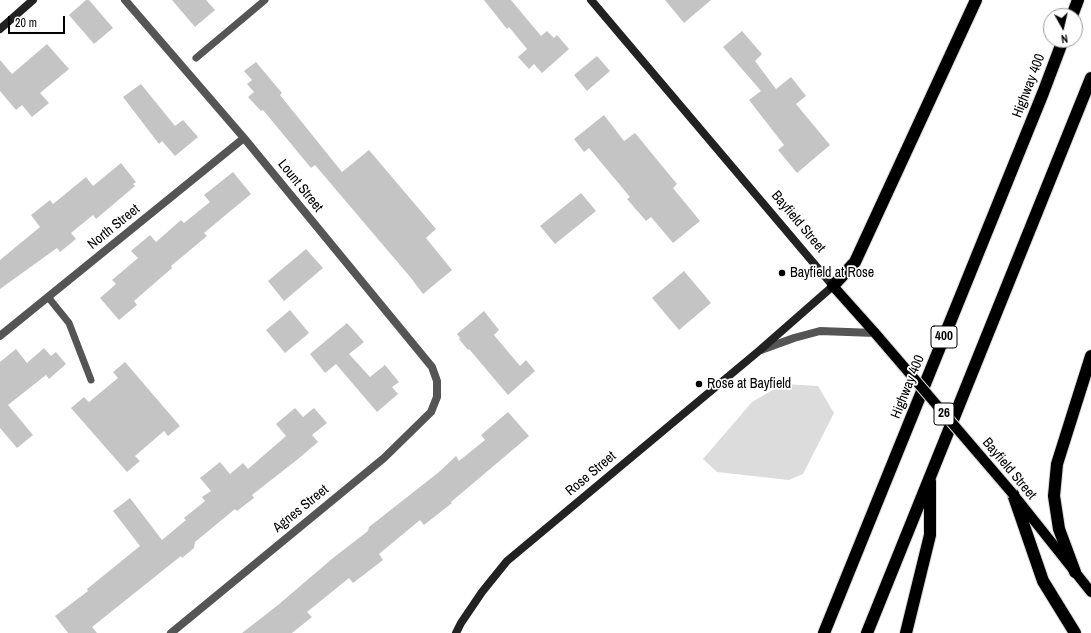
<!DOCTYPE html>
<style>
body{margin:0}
#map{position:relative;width:1091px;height:633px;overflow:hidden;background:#fff;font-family:"Archivo Narrow",sans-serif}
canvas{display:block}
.north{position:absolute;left:1043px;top:8px;width:40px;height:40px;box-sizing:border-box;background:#fff;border:1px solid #999;border-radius:50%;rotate:172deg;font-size:11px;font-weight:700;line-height:16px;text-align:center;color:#000}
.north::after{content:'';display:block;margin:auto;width:14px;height:18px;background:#000;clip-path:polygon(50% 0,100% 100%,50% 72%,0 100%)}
.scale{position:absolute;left:8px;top:16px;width:57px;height:18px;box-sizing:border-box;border:2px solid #000;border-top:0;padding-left:5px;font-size:12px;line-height:14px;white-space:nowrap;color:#000;-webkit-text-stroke:3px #fff;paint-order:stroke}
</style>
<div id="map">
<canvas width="1091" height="633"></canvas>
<div class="north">N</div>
<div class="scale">20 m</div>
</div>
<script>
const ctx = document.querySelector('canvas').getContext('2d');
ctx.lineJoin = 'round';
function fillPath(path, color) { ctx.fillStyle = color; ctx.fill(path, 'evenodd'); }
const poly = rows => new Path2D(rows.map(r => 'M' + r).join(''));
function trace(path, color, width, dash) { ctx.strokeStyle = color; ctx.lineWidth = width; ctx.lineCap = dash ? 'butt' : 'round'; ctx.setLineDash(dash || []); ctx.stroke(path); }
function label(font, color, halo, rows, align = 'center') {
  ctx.font = font + ' "Archivo Narrow",sans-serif'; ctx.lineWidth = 3.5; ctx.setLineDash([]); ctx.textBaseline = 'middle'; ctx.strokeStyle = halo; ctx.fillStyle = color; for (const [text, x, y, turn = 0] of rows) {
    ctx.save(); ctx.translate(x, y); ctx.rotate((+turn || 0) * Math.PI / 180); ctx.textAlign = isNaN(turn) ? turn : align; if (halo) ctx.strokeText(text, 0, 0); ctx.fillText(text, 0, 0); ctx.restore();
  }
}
fillPath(poly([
 [783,384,818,386,834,413,803,474,789,480,717,472,703,459,752,402]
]), '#dcdcdc');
fillPath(poly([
 [86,0,89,0,113,28,94,44,69,15],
 [172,0,206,0,215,10,195,27],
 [484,0,511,0,541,36,547,31,554,38,557,35,569,49,542,73,534,64,529,69,518,57,527,49,509,27,507,29],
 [665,0,711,0,684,23],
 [742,31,762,54,755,61,776,89,791,77,806,96,796,104,830,145,797,173,778,150,784,145,749,100,761,91,723,47],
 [47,44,69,69,40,93,49,103,32,117,22,105,16,110,0,91,0,60,12,74],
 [597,56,610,71,587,91,574,75],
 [256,62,282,93,280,95,342,172,369,150,436,229,426,238,452,270,423,294,411,278,315,165,311,168,263,110,261,111,248,97,254,92,247,84,252,80,244,71],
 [141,84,175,126,183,120,198,137,175,156,162,141,159,144,123,97],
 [604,115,624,141,635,133,677,184,673,188,700,221,673,243,651,217,646,221,627,199,630,197,589,148,584,152,574,139],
 [121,163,136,182,133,184,135,186,96,219,93,215,71,233,76,239,60,252,57,248,0,289,0,260,40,227,31,215,50,200,53,204,86,177,93,186],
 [233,172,251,194,204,233,207,236,171,266,172,268,134,301,137,305,119,320,100,298,116,284,112,280,138,258,131,251,150,235,156,242,181,220,184,223,210,202,204,195],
 [581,193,596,211,555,244,540,226],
 [306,249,323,268,284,301,268,281],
 [684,271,711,303,679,330,652,298],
 [290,310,309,333,285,353,266,330],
 [484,311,499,330,494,335,520,366,526,360,535,371,508,395,469,349,468,350,459,339,460,338,457,334],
 [347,323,364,342,349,354,370,377,385,365,399,382,392,387,398,394,377,412,336,364,325,373,310,354],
 [44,348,51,356,56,352,66,364,49,379,46,375,8,405,33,435,17,448,0,428,0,362,16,349,27,363],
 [125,362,180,426,168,436,164,431,135,456,140,461,127,472,71,408,84,397,89,402,118,378,113,372],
 [295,408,303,417,314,408,327,423,312,435,318,442,298,459,252,495,254,498,237,511,235,509,195,542,194,548,182,558,181,556,92,627,97,633,68,633,55,616,88,591,87,589,140,546,113,511,130,498,162,540,186,520,184,518,205,501,202,497,211,491,200,478,220,462,230,474,243,463,248,469,286,436,276,424],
 [508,412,529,436,451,502,452,503,424,525,420,520,379,554,383,560,353,583,349,578,307,612,312,617,292,633,242,633,278,605,333,558,368,531,369,527,439,472,456,456,459,461,485,440,481,435]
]), '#c4c4c4');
const primary = poly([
 [833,286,875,333],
 [1017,499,1091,592]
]);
const highway = poly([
 [1072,16,1078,0],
 [833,286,855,262,976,0],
 [1013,494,1043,581,1075,633],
 [1075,572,1059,529,1054,496,1057,464,1091,356],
 [824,633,1043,93,1063,40],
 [867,633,1091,78],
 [906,633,930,535,930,481]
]);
trace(primary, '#dbdbdb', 12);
trace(highway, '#dbdbdb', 14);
trace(poly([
 [196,58,265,0],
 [48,297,69,323,91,380]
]), '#555', 7);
trace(poly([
 [125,0,244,138,432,367,437,381,437,397,431,412,384,458,171,633],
 [0,336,244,138],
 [761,350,794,338,820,331,875,333]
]), '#555', 8);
trace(poly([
 [0,29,33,0],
 [456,633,461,623,482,592,507,561,760,350,833,286,591,0]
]), '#222', 8);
trace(primary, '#000', 10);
trace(highway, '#000', 12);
const primaryBridge = poly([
 [875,333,1013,494]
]);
trace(primaryBridge, '#dbdbdb', 12, []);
trace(primaryBridge, '#000', 10);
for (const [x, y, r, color] of [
 [782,273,4,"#000"],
 [699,384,4,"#000"]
]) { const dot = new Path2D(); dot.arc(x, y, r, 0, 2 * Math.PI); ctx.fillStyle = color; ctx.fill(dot); trace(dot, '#fff', 1.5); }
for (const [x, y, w] of [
 [944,337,26],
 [944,414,20]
]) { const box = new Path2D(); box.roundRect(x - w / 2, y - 11, w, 22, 3); ctx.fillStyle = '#fff'; ctx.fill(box); trace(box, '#000', 1); }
label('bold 13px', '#000', null, [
 ["400",944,337],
 ["26",944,414]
]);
label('14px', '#000', '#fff', [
 ["Highway 400",1029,86,-69],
 ["Lount Street",300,186,51],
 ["Bayfield Street",798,222,50],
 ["North Street",114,227,-39],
 ["Highway 400",908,387,-68],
 ["Bayfield Street",1009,469,50],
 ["Rose Street",591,474,-40],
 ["Agnes Street",301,509,-39]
]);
label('14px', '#000', '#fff', [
 ["Bayfield at Rose",790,273],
 ["Rose at Bayfield",707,384]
], 'left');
</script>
